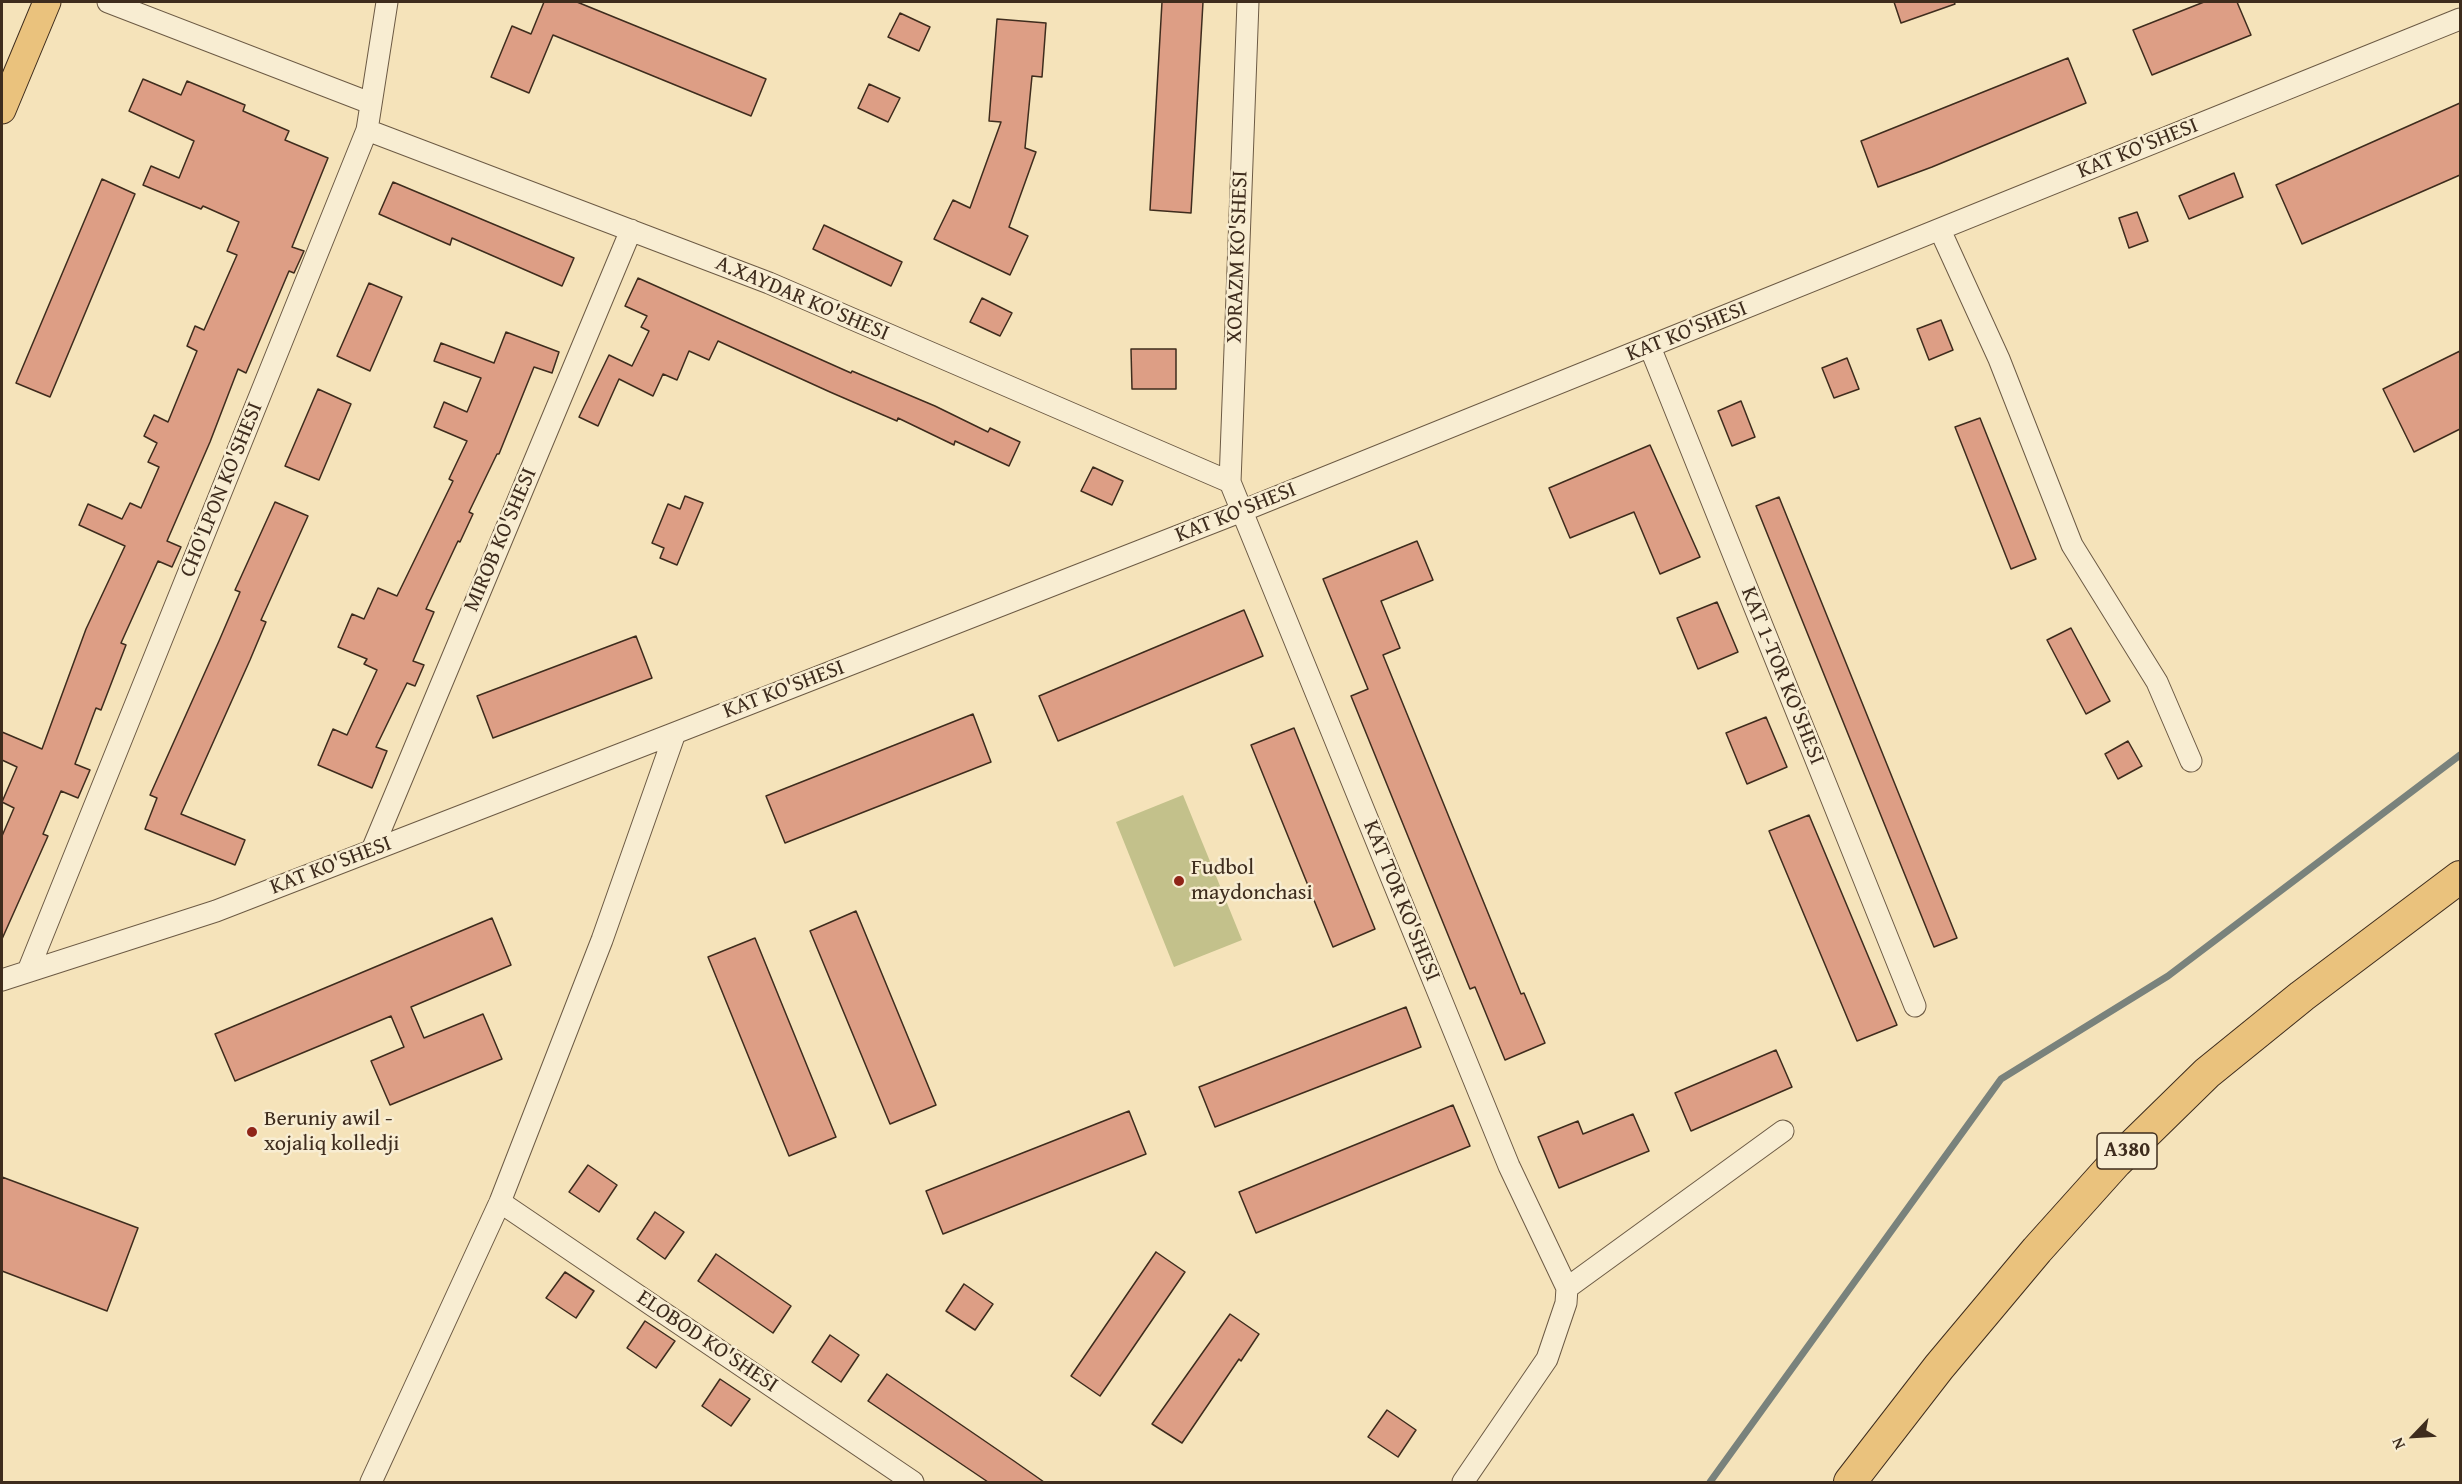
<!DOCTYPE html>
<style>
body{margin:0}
#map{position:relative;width:2462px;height:1484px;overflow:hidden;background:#f5e3ba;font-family:"Gentium Book Plus",serif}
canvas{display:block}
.frame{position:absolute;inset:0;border:3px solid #3e2c1d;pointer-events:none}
.north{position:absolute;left:2384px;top:1406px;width:60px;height:60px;-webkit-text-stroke:4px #f8edd2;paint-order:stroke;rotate:245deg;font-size:16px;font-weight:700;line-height:24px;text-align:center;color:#3e2c1d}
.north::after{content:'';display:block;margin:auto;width:21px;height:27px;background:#3e2c1d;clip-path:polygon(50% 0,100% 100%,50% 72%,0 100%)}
</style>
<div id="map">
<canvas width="2462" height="1484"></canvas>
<div class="frame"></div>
<div class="north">N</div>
</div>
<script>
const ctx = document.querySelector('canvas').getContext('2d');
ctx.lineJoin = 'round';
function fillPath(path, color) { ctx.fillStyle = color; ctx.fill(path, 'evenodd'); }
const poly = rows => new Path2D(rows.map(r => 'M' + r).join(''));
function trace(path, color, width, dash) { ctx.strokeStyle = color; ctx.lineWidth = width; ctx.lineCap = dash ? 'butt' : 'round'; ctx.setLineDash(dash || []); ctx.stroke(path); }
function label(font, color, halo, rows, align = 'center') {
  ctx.font = font + ' "Gentium Book Plus",serif'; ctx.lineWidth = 5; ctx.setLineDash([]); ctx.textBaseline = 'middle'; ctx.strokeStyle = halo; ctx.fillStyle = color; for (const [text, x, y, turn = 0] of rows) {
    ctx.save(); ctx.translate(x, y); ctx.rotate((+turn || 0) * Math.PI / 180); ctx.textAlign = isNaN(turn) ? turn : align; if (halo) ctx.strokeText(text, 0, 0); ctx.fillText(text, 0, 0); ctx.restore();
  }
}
fillPath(poly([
 [1183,795,1242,940,1174,967,1116,822]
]), '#c3c18b');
trace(poly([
 [1710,1482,2001,1079,2168,976,2460,755]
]), '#79827c', 7);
const building = poly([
 [544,2,577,2,766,79,751,116,553,35,529,93,491,77,512,26,531,34,544,2],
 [1162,2,1203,2,1191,213,1150,210,1162,2],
 [1894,2,1954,2,1955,4,1901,23,1894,2],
 [2204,2,2237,2,2251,35,2152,75,2133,30,2204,2],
 [900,13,930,27,919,51,888,37,900,13],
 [997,19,1046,23,1042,77,1032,76,1025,148,1036,152,1009,227,1028,236,1010,275,934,239,953,200,970,208,1001,122,989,121,997,19],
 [2068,58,2086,103,1932,167,1878,187,1861,141,2068,58],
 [143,79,181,95,187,81,245,105,243,111,289,131,285,140,328,158,292,247,304,251,294,273,289,271,246,373,238,369,210,442,167,541,181,547,172,567,158,561,121,643,126,645,101,710,96,708,75,764,90,770,78,798,61,791,43,834,48,836,2,939,2,836,14,808,2,802,17,767,2,760,2,732,42,749,86,629,125,546,79,525,88,504,122,519,130,503,141,508,159,467,148,462,157,443,144,436,154,415,168,422,197,351,187,346,195,326,204,330,237,255,227,251,239,222,203,206,201,209,143,185,151,166,179,178,194,141,129,111,143,79],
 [869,84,900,98,888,122,858,108,869,84],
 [2460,103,2460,175,2302,244,2276,185,2460,103],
 [2234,173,2243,197,2189,219,2179,196,2234,173],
 [102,179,135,194,50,397,16,383,102,179],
 [393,182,574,258,562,286,452,238,450,245,379,214,393,182],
 [2137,212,2148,241,2129,248,2119,218,2137,212],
 [824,225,902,262,891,286,813,249,824,225],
 [638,278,851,373,852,371,935,406,988,432,990,428,1020,442,1009,466,955,441,954,445,898,418,897,421,830,392,718,341,709,360,689,351,677,380,663,374,653,396,619,379,598,426,579,417,609,355,632,366,649,331,641,327,647,316,625,306,638,278],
 [369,283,402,297,370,371,337,356,369,283],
 [982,298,1012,313,1000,336,970,322,982,298],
 [1941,320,1953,350,1929,360,1917,329,1941,320],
 [506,332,559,352,552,373,534,367,499,454,497,454,469,512,473,514,460,542,458,541,426,609,434,612,413,661,424,665,415,686,407,683,376,747,387,751,372,788,318,765,333,729,347,735,377,670,364,664,367,659,338,647,352,614,364,619,378,588,397,596,453,481,449,479,467,441,434,427,444,402,467,412,481,378,434,361,441,343,494,363,506,332],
 [1131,349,1176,349,1176,389,1132,389,1131,349],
 [2460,351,2460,429,2414,452,2383,389,2460,351],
 [1847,358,1859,389,1834,398,1822,368,1847,358],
 [318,389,351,404,319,480,285,466,318,389],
 [1741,401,1755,437,1732,446,1718,411,1741,401],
 [1980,418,2036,559,2011,569,1955,427,1980,418],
 [1650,445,1700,557,1660,574,1634,512,1570,538,1549,488,1650,445],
 [1093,467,1123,481,1112,505,1081,491,1093,467],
 [685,496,703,503,677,565,660,558,664,548,652,543,668,504,680,509,685,496],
 [1779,497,1957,938,1934,947,1756,506,1779,497],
 [275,502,308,516,261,620,266,622,250,660,181,814,245,840,235,865,145,829,157,798,150,795,219,641,240,592,235,590,275,502],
 [1417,541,1433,580,1381,601,1400,648,1383,655,1521,994,1524,993,1545,1043,1505,1060,1475,987,1470,989,1351,696,1368,689,1323,579,1417,541],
 [1717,602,1738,652,1698,669,1677,618,1717,602],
 [1244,610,1263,656,1058,741,1039,696,1244,610],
 [2071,628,2110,701,2086,714,2047,640,2071,628],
 [636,636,652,678,493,738,477,696,636,636],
 [973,714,991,762,785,843,766,796,973,714],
 [1766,717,1787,767,1747,784,1726,733,1766,717],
 [1294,728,1375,929,1333,947,1251,745,1294,728],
 [2128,741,2142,766,2118,779,2105,754,2128,741],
 [1809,815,1897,1025,1857,1041,1769,831,1809,815],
 [856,911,936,1105,890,1124,810,931,856,911],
 [492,918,511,965,411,1007,424,1038,483,1014,502,1059,390,1105,371,1061,404,1047,391,1016,235,1081,215,1034,492,918],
 [755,938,836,1137,789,1156,708,957,755,938],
 [1406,1007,1421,1047,1215,1127,1199,1087,1406,1007],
 [1776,1050,1792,1087,1691,1131,1675,1093,1776,1050],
 [1453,1105,1470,1146,1256,1233,1239,1192,1453,1105],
 [1129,1111,1146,1154,943,1234,926,1191,1129,1111],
 [1633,1114,1649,1151,1559,1188,1538,1137,1578,1121,1583,1134,1633,1114],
 [588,1165,617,1185,599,1212,569,1192,588,1165],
 [2,1177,138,1228,107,1311,2,1271,2,1177],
 [655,1212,684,1232,665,1259,637,1239,655,1212],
 [1156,1252,1185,1272,1100,1396,1071,1376,1156,1252],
 [716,1254,791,1306,773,1333,698,1281,716,1254],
 [565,1272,594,1291,576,1318,546,1298,565,1272],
 [964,1284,993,1304,975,1330,946,1311,964,1284],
 [1230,1314,1259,1334,1241,1361,1239,1359,1182,1443,1152,1424,1230,1314],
 [645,1321,675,1341,656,1368,627,1348,645,1321],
 [830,1335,859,1355,841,1382,812,1362,830,1335],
 [887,1374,1014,1461,1044,1482,988,1482,868,1401,887,1374],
 [720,1379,750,1399,731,1426,702,1406,720,1379],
 [1387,1410,1416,1430,1398,1457,1368,1437,1387,1410]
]);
fillPath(building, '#dd9e85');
trace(building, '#3e2c1d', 1.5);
const minor = poly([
 [108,2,370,103],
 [1248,2,1230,482,1509,1166,1567,1288,1566,1303,1547,1359,1463,1482],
 [367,130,769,283,1230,482],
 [1940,230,1999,359,2072,545,2157,682,2191,761],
 [1650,347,1915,1006],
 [372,850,631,230],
 [28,971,367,130,387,2],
 [2,980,216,911,675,733,1242,511,2460,19],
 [500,1202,913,1482],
 [1567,1288,1783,1131],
 [371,1482,500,1202,602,940,675,733]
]);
const major = poly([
 [2,110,47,2]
]);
const highway = poly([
 [1850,1482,1939,1367,2037,1250,2116,1162,2207,1073,2302,996,2460,877]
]);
trace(minor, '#6c5a44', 23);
trace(major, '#3e2c1d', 29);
trace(highway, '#3e2c1d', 34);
trace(minor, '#f8edd2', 21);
trace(major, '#eac27d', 27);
trace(highway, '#eac27d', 32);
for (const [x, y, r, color] of [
 [1179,881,6,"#8f2418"],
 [252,1132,6,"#8f2418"]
]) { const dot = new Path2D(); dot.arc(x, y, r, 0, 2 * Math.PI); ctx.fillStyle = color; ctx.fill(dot); trace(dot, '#f8edd2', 2); }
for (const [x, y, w] of [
 [2127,1151,60]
]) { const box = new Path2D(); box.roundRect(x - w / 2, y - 18, w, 36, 4.5); ctx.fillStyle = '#f8edd2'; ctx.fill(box); trace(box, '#3e2c1d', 1.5); }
label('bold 21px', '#3e2c1d', null, [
 ["A380",2127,1151]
]);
label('22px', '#3e2c1d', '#f8edd2', [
 ["KAT KO'SHESI",2138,149,-22],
 ["XORAZM KO'SHESI",1238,257,-88],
 ["A.XAYDAR KO'SHESI",802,299,23],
 ["KAT KO'SHESI",1687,332,-22],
 ["CHO'LPON KO'SHESI",222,490,-68],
 ["KAT KO'SHESI",1236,513,-22],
 ["MIROB KO'SHESI",501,540,-67],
 ["KAT 1-TOR KO'SHESI",1782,676,68],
 ["KAT KO'SHESI",784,690,-21],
 ["KAT KO'SHESI",331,866,-21],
 ["KAT TOR KO'SHESI",1401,901,68],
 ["ELOBOD KO'SHESI",707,1342,34]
]);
label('22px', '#3e2c1d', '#f8edd2', [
 ["Fudbol",1191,868],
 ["maydonchasi",1191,893],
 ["Beruniy awil -",264,1119],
 ["xojaliq kolledji",264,1144]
], 'left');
</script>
